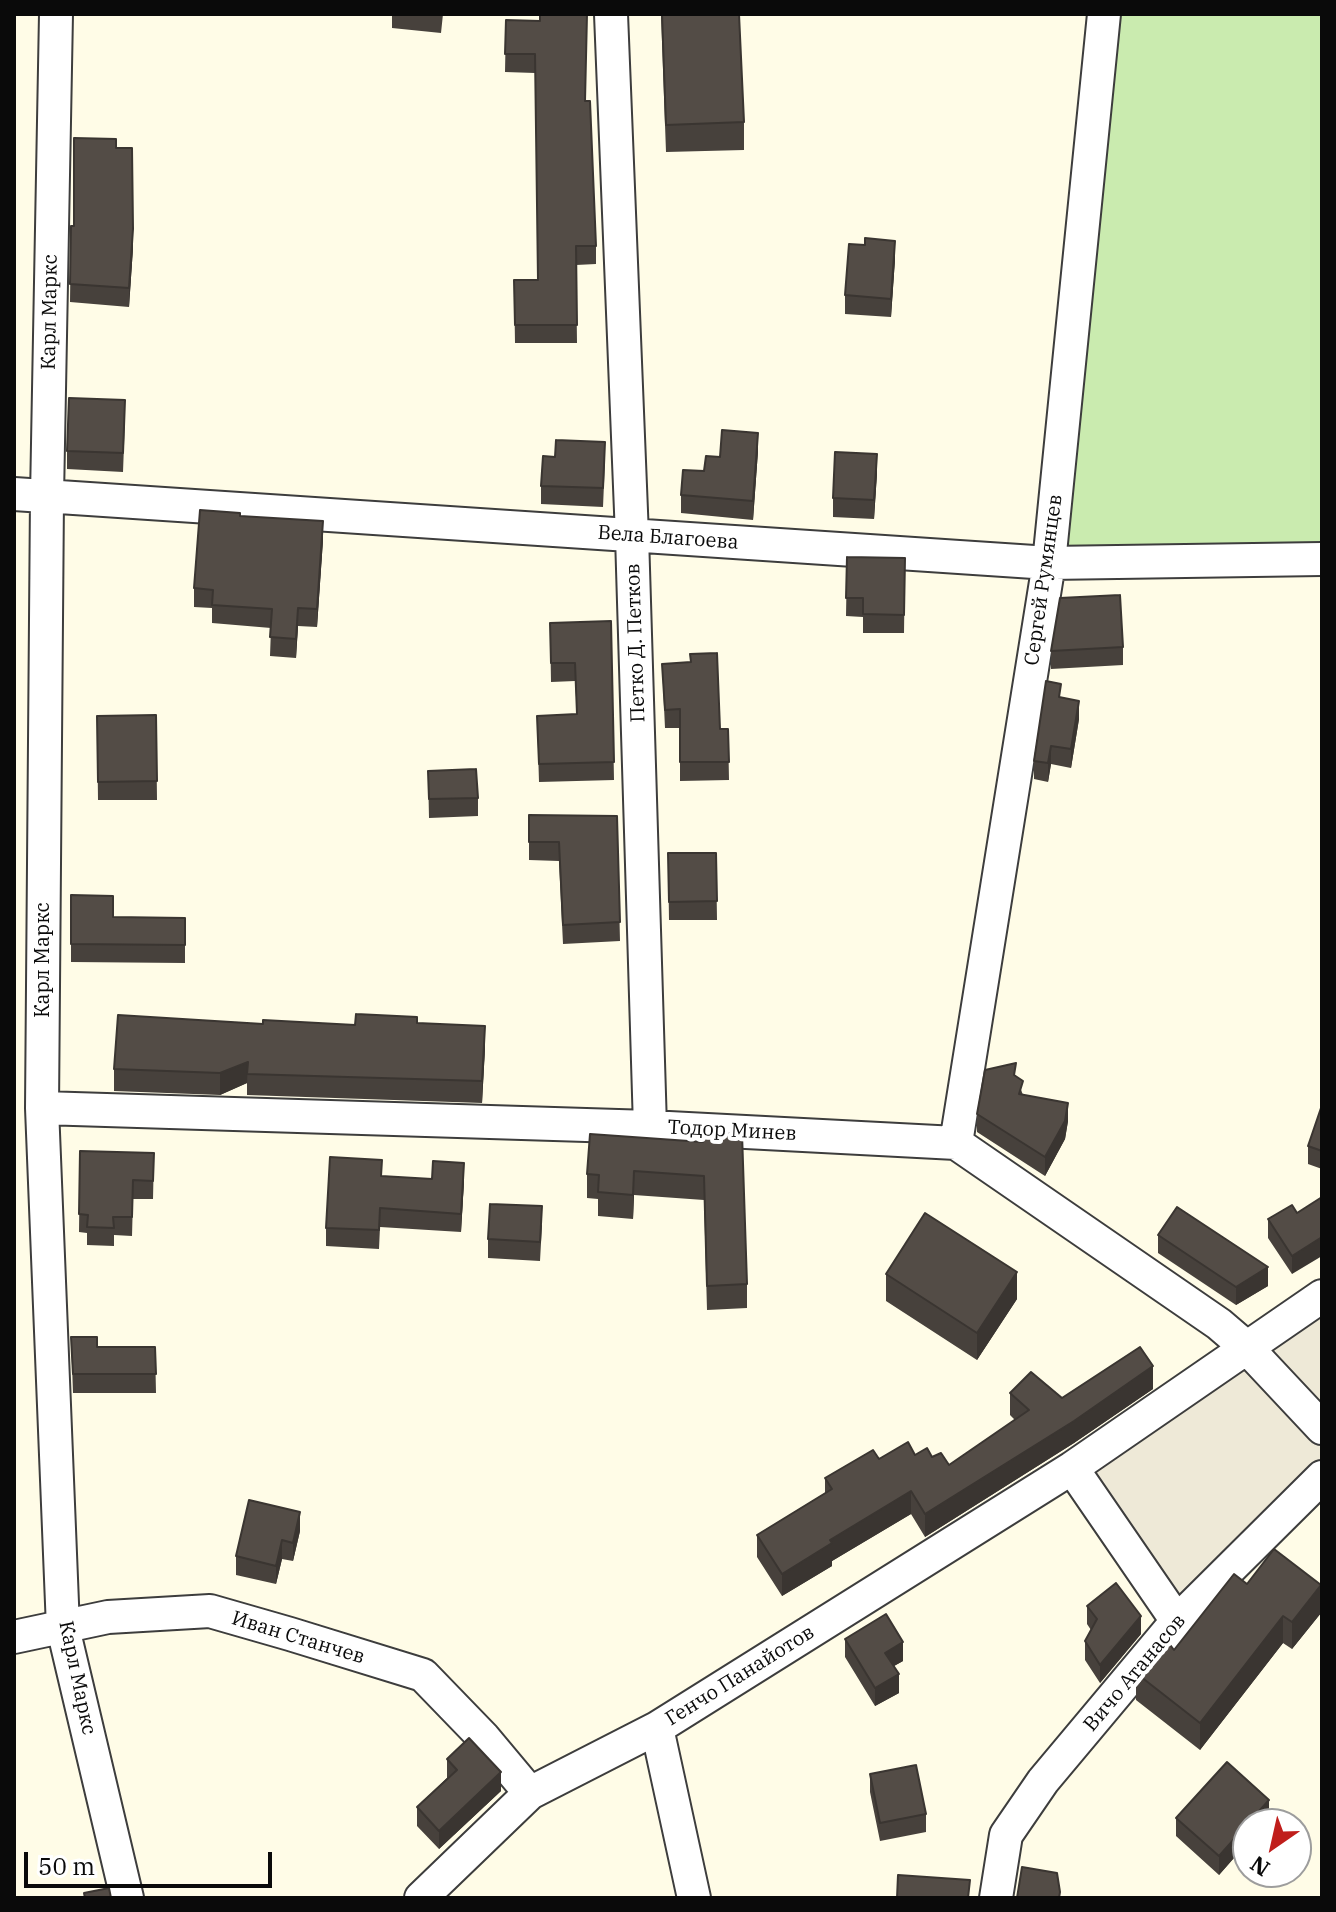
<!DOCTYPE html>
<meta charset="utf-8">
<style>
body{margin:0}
#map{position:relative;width:1336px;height:1912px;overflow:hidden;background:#fffce7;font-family:"IBM Plex Serif",serif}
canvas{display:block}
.frame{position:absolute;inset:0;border:16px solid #0a0a0a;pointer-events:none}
.north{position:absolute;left:1232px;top:1808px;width:80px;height:80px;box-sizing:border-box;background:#fff;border:2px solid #9d9d9d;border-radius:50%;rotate:214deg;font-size:22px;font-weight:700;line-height:32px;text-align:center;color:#0a0a0a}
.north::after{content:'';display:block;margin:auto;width:28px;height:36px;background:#c01e1b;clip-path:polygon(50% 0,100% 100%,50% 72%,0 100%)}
.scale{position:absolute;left:24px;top:1852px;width:248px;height:36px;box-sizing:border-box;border:4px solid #0a0a0a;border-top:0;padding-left:10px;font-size:24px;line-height:28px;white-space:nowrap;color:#0a0a0a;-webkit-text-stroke:6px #fff;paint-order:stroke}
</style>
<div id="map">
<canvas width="1336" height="1912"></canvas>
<div class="frame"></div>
<div class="north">N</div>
<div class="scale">50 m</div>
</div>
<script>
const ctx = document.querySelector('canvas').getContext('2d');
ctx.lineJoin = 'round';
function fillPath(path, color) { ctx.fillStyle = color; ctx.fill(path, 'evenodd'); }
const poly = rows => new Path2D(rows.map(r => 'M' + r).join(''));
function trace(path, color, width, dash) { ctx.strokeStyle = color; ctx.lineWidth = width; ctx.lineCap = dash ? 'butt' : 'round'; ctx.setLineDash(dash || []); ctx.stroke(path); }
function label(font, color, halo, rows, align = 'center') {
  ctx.font = font + ' "IBM Plex Serif",serif'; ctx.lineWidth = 8; ctx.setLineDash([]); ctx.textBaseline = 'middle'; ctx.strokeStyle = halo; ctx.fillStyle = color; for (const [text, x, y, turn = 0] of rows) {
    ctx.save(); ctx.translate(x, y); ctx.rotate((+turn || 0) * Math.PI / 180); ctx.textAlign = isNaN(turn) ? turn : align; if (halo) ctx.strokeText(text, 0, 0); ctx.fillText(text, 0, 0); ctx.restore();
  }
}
fillPath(poly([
 [1104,14,1322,14,1322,559,1049,563]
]), '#caebaf');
fillPath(poly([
 [1322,1296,1322,1477,1177,1621,1072,1468]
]), '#eee9d7');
const minor = poly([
 [56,14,47,497,42,1108,63,1628,127,1898],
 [611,14,632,536,650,1127],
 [14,494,1049,563,1322,559],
 [42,1108,650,1127,956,1143,1219,1324,1247,1348,1322,1428],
 [956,1143,1049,563,1104,14],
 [1072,1468,1177,1621],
 [14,1637,108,1617,210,1611,290,1634,423,1675,484,1738,530,1793],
 [657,1728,694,1898],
 [421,1898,530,1793,657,1728,1072,1468,1322,1296],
 [996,1898,1006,1835,1043,1781,1177,1621,1322,1477]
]);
trace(minor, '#3d3d3d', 36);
trace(minor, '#fff', 32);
fillPath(poly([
 [392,14,443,14,441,33,392,28],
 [661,14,744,122,744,150,666,152],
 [506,20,585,101,596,246,596,264,576,265,577,343,515,343,514,280,538,280,535,73,505,72],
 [116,148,133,248,129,307,70,302,71,226,74,226],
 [895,259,891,317,845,314,845,295],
 [125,419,123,472,67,469,67,451],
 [758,451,753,520,681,513,681,495,720,457],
 [605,460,603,507,541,504,541,486],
 [877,473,874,519,833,517,833,498],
 [240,516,323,540,317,627,298,626,296,658,270,656,271,628,212,623,212,608,194,607,194,588],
 [847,557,905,558,904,633,863,633,863,617,846,616],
 [611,621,614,780,539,782,537,716,577,714,575,681,551,682,550,623],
 [1123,647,1123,665,1051,669,1051,651],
 [662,664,720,729,728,729,729,780,680,781,680,728,665,728],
 [1061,697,1079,719,1071,768,1051,764,1048,782,1034,779,1034,761],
 [156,715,157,800,98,800,97,716],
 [428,771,478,798,478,816,429,818],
 [529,815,617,816,620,941,563,944,559,861,529,860],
 [668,853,716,853,717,920,669,920],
 [71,895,113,917,185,918,185,963,71,962],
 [417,1023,485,1048,482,1103,247,1095,247,1083,220,1095,114,1091,114,1069,263,1024,355,1025],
 [1016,1076,1023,1095,1068,1121,1065,1139,1045,1176,977,1132,977,1114],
 [1322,1105,1322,1169,1308,1164,1308,1146],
 [703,1142,747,1284,747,1308,707,1310,704,1200,634,1195,633,1219,598,1216,598,1199,587,1198,587,1174],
 [80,1151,154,1153,153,1199,133,1199,132,1236,114,1235,114,1246,87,1245,87,1233,79,1232],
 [382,1176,464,1181,461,1232,380,1227,379,1249,326,1246,326,1228],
 [1297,1213,1292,1274,1268,1238,1268,1219],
 [542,1225,540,1261,488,1258,488,1239],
 [1158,1235,1268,1286,1236,1305,1158,1253],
 [886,1274,1017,1299,977,1360,886,1301],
 [71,1337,97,1347,155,1347,156,1393,73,1393],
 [1153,1389,1074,1443,925,1537,911,1514,832,1561,832,1566,782,1596,757,1557,757,1535,825,1493,825,1478,879,1459,915,1455,932,1457,949,1465,1015,1420,1010,1415,1010,1393,1062,1398],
 [300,1531,293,1561,282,1559,276,1584,236,1575,236,1556],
 [1247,1584,1321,1613,1292,1649,1283,1643,1200,1750,1136,1700,1136,1673,1174,1650],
 [1087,1606,1141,1634,1100,1683,1085,1660,1085,1641,1091,1630,1087,1624],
 [845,1639,903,1661,894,1666,899,1693,875,1706,845,1657],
 [447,1759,501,1791,439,1849,417,1826,417,1807,447,1778],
 [870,1774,926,1814,926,1832,880,1841,870,1792],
 [1176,1818,1269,1819,1265,1824,1248,1824,1248,1842,1219,1875,1176,1836]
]), '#47413c');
fillPath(poly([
 [133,229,133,248,129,307,129,288],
 [895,241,895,259,891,317,891,299],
 [758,433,758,451,753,520,753,501],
 [877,454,877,473,874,519,874,500],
 [323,521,323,540,317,627,317,609],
 [298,608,298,626,296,658,296,639],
 [1079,701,1079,719,1071,768,1071,749],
 [1051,746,1051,764,1048,782,1048,763],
 [485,1026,485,1048,482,1103,482,1081],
 [248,1062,247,1083,220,1095,220,1073],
 [1068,1103,1068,1121,1065,1139,1045,1176,1045,1157],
 [464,1163,464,1181,461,1232,461,1214],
 [634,1171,634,1195,633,1219,633,1195],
 [1322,1237,1322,1256,1292,1274,1292,1256],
 [1268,1267,1268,1286,1236,1305,1236,1287],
 [1017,1272,1017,1299,977,1360,977,1333],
 [1153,1366,1153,1389,1074,1443,925,1537,925,1514],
 [911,1491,911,1514,832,1561,832,1566,782,1596,782,1574,830,1540],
 [300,1512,300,1531,293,1561,293,1543],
 [282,1540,282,1559,276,1584,276,1566],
 [1321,1585,1321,1613,1292,1649,1292,1622],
 [1141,1616,1141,1634,1100,1683,1100,1665],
 [1283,1616,1283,1643,1200,1750,1200,1723],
 [903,1642,903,1661,885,1671,885,1653],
 [899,1674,899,1693,875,1706,875,1688],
 [501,1772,501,1791,439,1849,439,1831],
 [1269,1800,1269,1819,1265,1824,1248,1824,1248,1842,1219,1875,1219,1856]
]), '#3a3531');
const building = poly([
 [540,14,587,14,585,101,590,101,596,246,576,246,577,325,515,325,514,280,538,280,535,54,505,54,506,20,540,21,540,14],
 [662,14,739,14,744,122,666,125,662,14],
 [74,138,116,139,116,148,132,148,133,229,129,288,70,284,71,226,74,226,74,138],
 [865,238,895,241,891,299,845,295,849,244,865,245,865,238],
 [69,398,125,400,123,453,67,451,69,398],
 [722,430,758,433,753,501,681,495,683,470,704,471,706,456,720,457,722,430],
 [556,440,605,442,603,488,541,486,543,456,555,457,556,440],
 [835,452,877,454,874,500,833,498,835,452],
 [200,510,240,513,240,516,323,521,317,609,298,608,296,639,270,637,272,609,212,605,213,590,194,588,200,510],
 [847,557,905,558,904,615,863,614,863,598,846,598,847,557],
 [1120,595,1123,647,1051,651,1060,598,1120,595],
 [611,621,614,762,539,764,537,716,577,714,575,663,551,663,550,623,611,621],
 [717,653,720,729,728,729,729,762,680,762,680,709,665,710,662,664,691,662,690,654,717,653],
 [1046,681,1061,684,1059,697,1079,701,1071,749,1051,746,1048,763,1034,761,1046,681],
 [156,715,157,781,98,782,97,716,156,715],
 [476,769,478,798,429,799,428,771,476,769],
 [529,815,617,816,620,922,563,925,559,842,529,842,529,815],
 [668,853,716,853,717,901,669,902,668,853],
 [71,895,113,896,113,917,185,918,185,945,71,944,71,895],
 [356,1014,417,1017,417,1023,485,1026,482,1081,247,1074,248,1062,220,1073,114,1069,118,1015,263,1024,263,1020,355,1025,356,1014],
 [1016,1063,1014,1075,1023,1081,1019,1094,1068,1103,1065,1121,1045,1157,977,1114,985,1070,1016,1063],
 [1322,1105,1322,1151,1308,1146,1322,1105],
 [742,1133,747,1284,707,1286,704,1176,634,1171,633,1195,598,1192,599,1175,587,1174,590,1134,703,1142,703,1134,742,1133],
 [80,1151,154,1153,153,1181,133,1180,132,1217,113,1217,114,1228,87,1227,88,1215,79,1214,80,1151],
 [330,1157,382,1160,381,1176,432,1179,433,1161,464,1163,461,1214,380,1208,379,1230,326,1228,330,1157],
 [1322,1197,1322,1237,1292,1256,1268,1219,1292,1205,1297,1213,1322,1197],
 [490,1204,542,1206,540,1242,488,1239,490,1204],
 [1177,1207,1268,1267,1236,1287,1158,1235,1177,1207],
 [925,1213,1017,1272,977,1333,886,1274,925,1213],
 [71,1337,97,1337,97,1347,155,1347,156,1374,73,1374,71,1337],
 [1140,1347,1153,1366,1074,1421,925,1514,911,1491,830,1540,832,1543,782,1574,757,1535,832,1489,825,1478,873,1450,879,1459,908,1442,915,1455,927,1448,932,1457,941,1453,949,1465,1029,1410,1010,1393,1031,1372,1062,1398,1140,1347],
 [249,1500,300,1512,293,1543,282,1540,276,1566,236,1556,249,1500],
 [1274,1549,1321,1585,1292,1622,1283,1616,1200,1723,1136,1673,1165,1638,1174,1650,1234,1574,1247,1584,1274,1549],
 [1116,1583,1141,1616,1100,1665,1085,1641,1097,1619,1087,1606,1116,1583],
 [886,1614,903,1642,885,1653,899,1674,875,1688,845,1639,886,1614],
 [469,1738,501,1772,439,1831,417,1807,457,1770,447,1759,469,1738],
 [1227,1762,1269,1800,1219,1856,1176,1818,1227,1762],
 [916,1765,926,1814,880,1823,870,1774,916,1765],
 [1022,1867,1057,1873,1060,1892,1059,1898,1017,1898,1022,1867],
 [898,1875,970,1880,968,1898,897,1898,898,1875],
 [109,1888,111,1898,85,1898,84,1893,109,1888]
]);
fillPath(building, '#534c46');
trace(building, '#3a3531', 2);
label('20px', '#0a0a0a', '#fff', [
 ["Карл Маркс",50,312,-89],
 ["Вела Благоева",668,538,4],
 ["Сергей Румянцев",1044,580,-82],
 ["Петко Д. Петков",636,643,-92],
 ["Карл Маркс",43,960,-90],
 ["Тодор Минев",732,1131,3],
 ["Иван Станчев",298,1638,17],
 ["Вичо Атанасов",1135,1673,-50],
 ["Генчо Панайотов",740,1676,-32],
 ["Карл Маркс",77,1678,78]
]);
</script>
